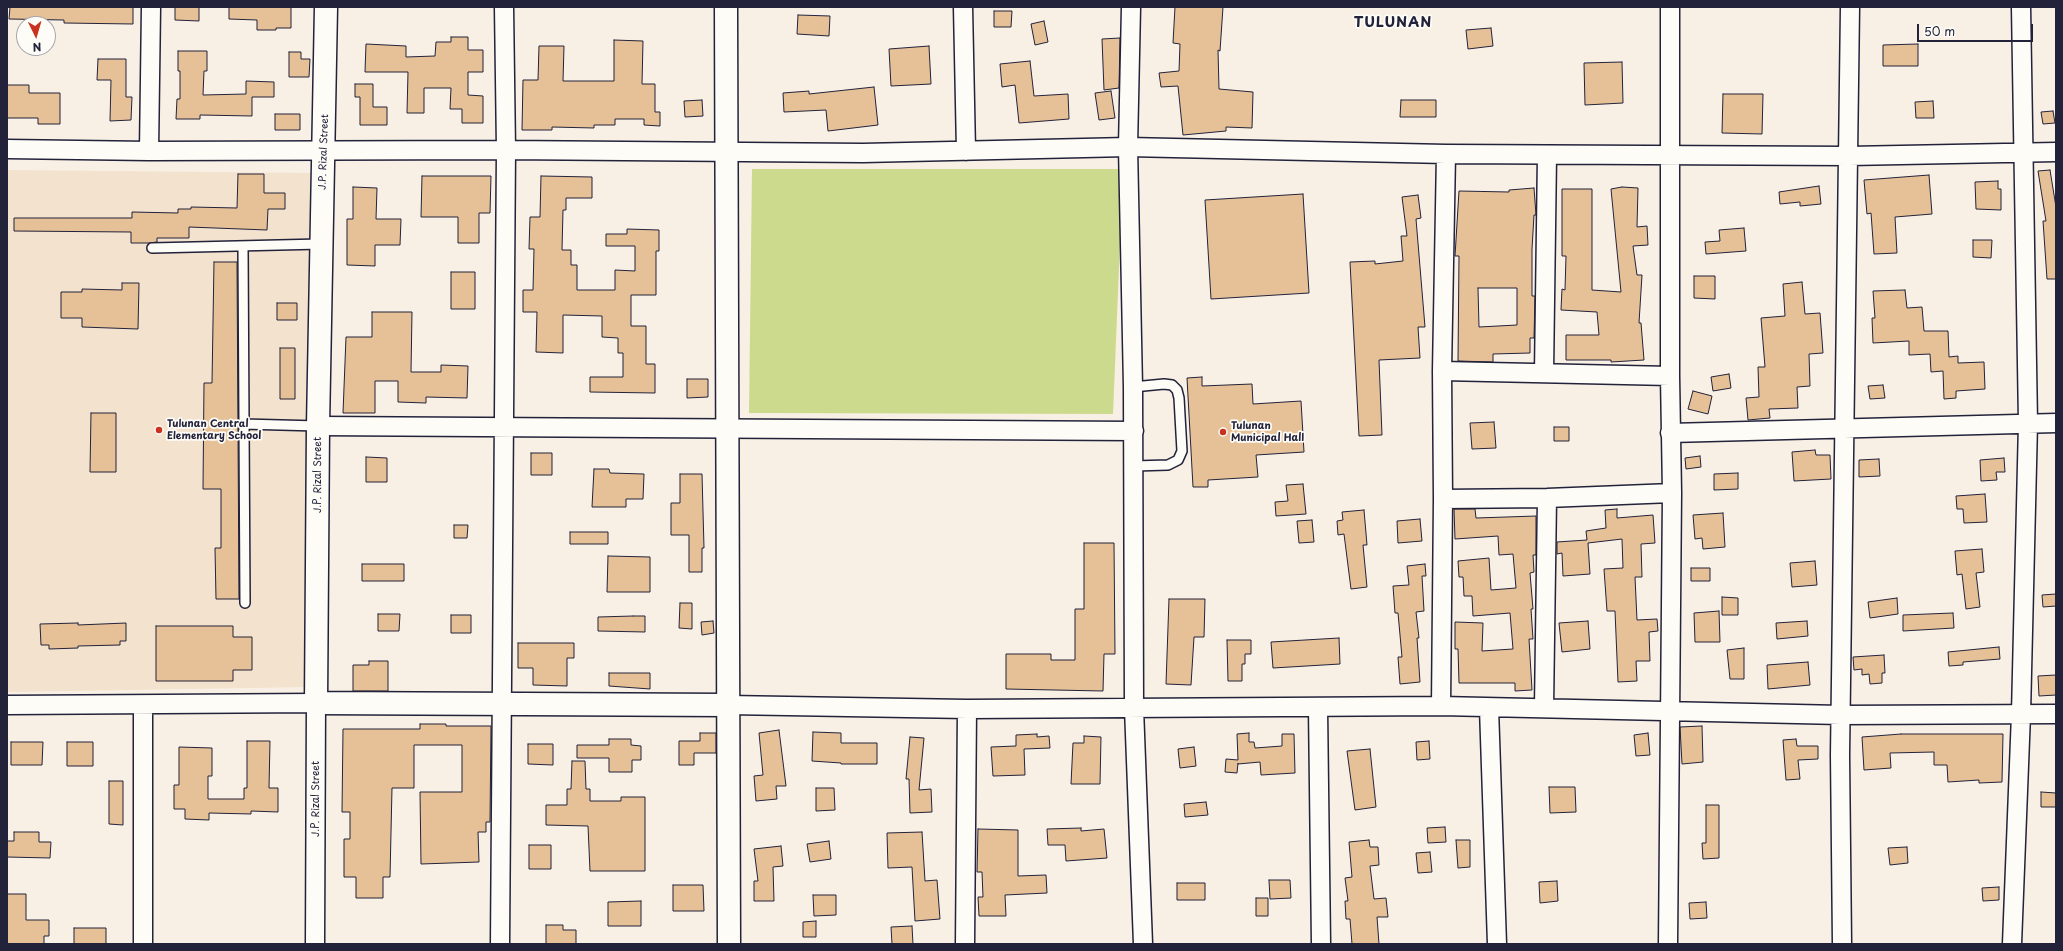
<!DOCTYPE html>
<style>
body{margin:0}
#map{position:relative;width:2063px;height:951px;overflow:hidden;background:#f8f0e4;font-family:"Playpen Sans",sans-serif}
canvas{display:block}
.frame{position:absolute;inset:0;border:8px solid #22223b;pointer-events:none}
.north{position:absolute;left:16px;top:16px;width:40px;height:40px;box-sizing:border-box;background:#fdfcf7;border:1px solid #a5a5ac;border-radius:50%;rotate:175deg;font-size:11px;font-weight:700;line-height:16px;text-align:center;color:#22223b}
.north::after{content:'';display:block;margin:auto;width:14px;height:18px;background:#c8321e;clip-path:polygon(50% 0,100% 100%,50% 72%,0 100%)}
.scale{position:absolute;left:1917px;top:24px;width:116px;height:18px;box-sizing:border-box;border:2px solid #22223b;border-top:0;padding-left:5px;font-size:12px;line-height:14px;white-space:nowrap;color:#22223b;-webkit-text-stroke:3px #fdfcf7;paint-order:stroke}
</style>
<div id="map">
<canvas width="2063" height="951"></canvas>
<div class="frame"></div>
<div class="north">N</div>
<div class="scale">50 m</div>
</div>
<script>
const ctx = document.querySelector('canvas').getContext('2d');
ctx.lineJoin = 'round';
function fillPath(path, color) { ctx.fillStyle = color; ctx.fill(path, 'evenodd'); }
const poly = rows => new Path2D(rows.map(r => 'M' + r).join(''));
function trace(path, color, width, dash) { ctx.strokeStyle = color; ctx.lineWidth = width; ctx.lineCap = dash ? 'butt' : 'round'; ctx.setLineDash(dash || []); ctx.stroke(path); }
function label(font, color, halo, rows, align = 'center') {
  ctx.font = font + ' "Playpen Sans",sans-serif'; ctx.lineWidth = 3.5; ctx.setLineDash([]); ctx.textBaseline = 'middle'; ctx.strokeStyle = halo; ctx.fillStyle = color; for (const [text, x, y, turn = 0] of rows) {
    ctx.save(); ctx.translate(x, y); ctx.rotate((+turn || 0) * Math.PI / 180); ctx.textAlign = isNaN(turn) ? turn : align; if (halo) ctx.strokeText(text, 0, 0); ctx.fillText(text, 0, 0); ctx.restore();
  }
}
fillPath(poly([
 [7,170,313,173,310,687,7,692]
]), '#f3e2cd');
fillPath(poly([
 [752,169,1123,169,1113,414,749,413]
]), '#ccda8d');
const building = poly([
 [10,7,133,7,133,24,64,23,64,20,9,19,10,7],
 [175,7,199,7,199,21,175,20,175,7],
 [229,7,291,7,291,28,276,28,276,30,257,30,257,20,229,19,229,7],
 [1175,7,1223,7,1220,51,1218,50,1219,89,1253,92,1252,128,1226,127,1226,131,1183,135,1178,86,1161,87,1159,73,1179,71,1180,44,1173,43,1175,7],
 [994,11,1012,11,1011,27,994,27,994,11],
 [798,15,830,16,829,36,797,34,798,15],
 [1044,21,1048,42,1035,45,1031,24,1044,21],
 [1491,28,1493,46,1468,49,1466,30,1491,28],
 [451,37,468,37,468,50,483,50,483,72,468,72,468,95,483,96,483,123,462,123,462,109,450,109,451,88,424,88,424,113,407,113,408,72,365,72,366,44,406,46,406,57,435,56,436,42,451,42,451,37],
 [1120,38,1119,88,1104,90,1102,39,1120,38],
 [614,40,643,41,642,84,655,84,655,112,660,112,660,126,644,125,644,119,615,119,615,125,594,125,594,128,552,127,552,130,522,130,523,80,538,80,539,46,564,46,563,81,614,81,614,40],
 [1918,44,1918,66,1883,66,1883,45,1918,44],
 [929,46,931,84,891,86,889,49,929,46],
 [178,51,207,51,207,71,204,71,203,95,246,94,246,81,274,82,274,97,252,97,252,116,200,115,200,119,176,119,177,99,180,99,180,71,178,71,178,51],
 [289,52,301,52,301,59,310,59,309,77,289,77,289,52],
 [98,59,126,59,126,97,132,97,131,120,110,121,111,80,97,80,98,59],
 [1030,61,1034,96,1068,94,1069,119,1019,123,1015,85,1002,87,1000,64,1030,61],
 [1622,62,1623,103,1585,105,1584,63,1622,62],
 [355,84,373,84,373,107,387,107,387,125,360,125,360,97,355,97,355,84],
 [7,85,29,85,29,93,60,93,60,124,38,124,38,118,7,118,7,85],
 [874,87,878,125,828,131,826,110,784,112,783,93,809,91,809,94,874,87],
 [1111,91,1115,118,1099,120,1095,93,1111,91],
 [1723,94,1763,94,1762,134,1722,133,1723,94],
 [702,100,703,116,685,117,684,101,702,100],
 [1401,100,1436,100,1436,117,1400,117,1401,100],
 [1933,101,1934,118,1916,118,1915,102,1933,101],
 [2053,111,2055,123,2043,124,2041,112,2053,111],
 [275,114,300,114,300,130,275,130,275,114],
 [2050,170,2056,207,2056,279,2047,279,2043,221,2046,221,2038,171,2050,170],
 [238,174,264,174,264,193,285,193,285,209,268,209,267,230,189,227,189,238,157,238,157,242,149,243,131,243,131,232,14,231,14,218,132,218,132,212,178,213,178,209,191,209,191,207,237,208,238,174],
 [1929,175,1932,214,1895,217,1897,253,1874,254,1871,213,1867,214,1864,180,1929,175],
 [422,176,491,176,490,213,479,213,479,243,458,243,458,217,421,217,422,176],
 [541,176,592,177,592,198,566,198,566,210,563,210,562,250,571,250,571,265,577,265,577,290,615,290,615,270,635,271,635,246,606,246,606,234,627,234,627,229,659,230,659,251,656,251,656,295,631,295,631,326,646,326,646,364,655,364,655,393,590,392,590,377,623,377,623,353,618,353,618,338,602,337,602,316,563,315,563,353,536,352,537,312,523,312,523,290,533,290,534,249,529,249,530,217,540,217,541,176],
 [1998,181,1998,189,2001,189,2001,210,1976,209,1975,182,1998,181],
 [1819,186,1821,204,1800,206,1800,202,1780,204,1779,192,1819,186],
 [353,187,377,188,376,219,401,219,400,245,375,245,375,266,347,265,347,219,353,219,353,187],
 [1622,187,1638,188,1637,227,1647,226,1648,245,1633,246,1637,275,1642,275,1639,323,1641,323,1644,360,1611,362,1611,360,1566,360,1566,335,1599,335,1597,312,1561,310,1562,289,1565,290,1566,256,1562,256,1562,189,1592,189,1592,290,1621,292,1611,189,1622,187],
 [1534,188,1536,215,1534,215,1532,249,1532,296,1535,296,1534,338,1530,338,1530,353,1493,354,1493,362,1458,361,1459,256,1455,256,1459,191,1509,192,1509,190,1534,188],
 [1478,288,1517,288,1517,325,1479,327,1478,288],
 [1303,194,1309,293,1211,299,1205,200,1303,194],
 [1418,195,1421,218,1416,219,1425,327,1418,327,1420,358,1379,360,1382,435,1359,436,1350,262,1375,261,1375,264,1403,261,1401,236,1407,236,1402,197,1418,195],
 [1744,228,1746,251,1706,254,1705,242,1720,241,1719,230,1744,228],
 [1973,240,1992,240,1991,258,1973,257,1973,240],
 [214,262,237,262,239,599,216,599,215,548,221,548,221,489,203,489,204,383,212,383,214,262],
 [451,272,475,272,475,309,451,309,451,272],
 [1694,276,1715,276,1715,299,1694,298,1694,276],
 [1802,282,1805,314,1820,313,1823,353,1809,354,1810,386,1797,387,1798,408,1769,409,1770,418,1748,420,1746,398,1759,397,1758,367,1765,367,1761,318,1785,316,1783,284,1802,282],
 [122,283,139,283,138,329,82,327,82,318,61,318,61,292,82,292,82,289,122,290,122,283],
 [1905,290,1907,308,1922,307,1924,331,1948,331,1949,357,1958,356,1958,363,1984,362,1985,389,1956,391,1956,398,1944,399,1943,371,1931,372,1930,354,1909,355,1909,341,1873,343,1872,318,1875,318,1873,291,1905,290],
 [277,303,297,303,297,320,277,320,277,303],
 [372,312,412,312,411,372,441,372,441,365,468,366,467,398,426,397,426,403,398,402,398,381,375,381,375,413,343,413,346,337,372,337,372,312],
 [280,348,295,348,295,399,280,399,280,348],
 [1729,374,1731,388,1713,391,1711,377,1729,374],
 [1202,377,1202,386,1252,384,1253,404,1301,401,1304,452,1256,455,1258,477,1208,480,1208,487,1193,487,1187,378,1202,377],
 [687,379,708,379,708,397,687,398,687,379],
 [1883,385,1885,398,1870,399,1868,386,1883,385],
 [1693,391,1712,396,1708,414,1688,409,1693,391],
 [91,413,116,413,116,472,90,472,91,413],
 [1494,422,1496,448,1472,449,1470,423,1494,422],
 [1554,427,1569,427,1569,441,1554,441,1554,427],
 [1815,450,1816,455,1830,455,1831,479,1794,481,1792,452,1815,450],
 [531,453,552,453,552,475,531,475,531,453],
 [1700,456,1701,467,1686,469,1685,458,1700,456],
 [366,457,387,458,387,482,366,482,366,457],
 [2004,458,2005,472,1996,472,1997,480,1981,481,1980,460,2004,458],
 [1879,459,1880,476,1859,477,1859,460,1879,459],
 [594,469,609,469,610,473,644,474,643,499,626,499,626,507,592,507,594,469],
 [1738,473,1738,489,1714,490,1714,474,1738,473],
 [680,474,702,474,704,548,702,548,702,572,689,572,689,535,671,535,671,503,680,503,680,474],
 [1303,484,1306,514,1276,516,1275,502,1288,501,1286,485,1303,484],
 [1985,494,1987,522,1964,523,1963,509,1957,509,1956,496,1985,494],
 [1454,509,1475,509,1476,518,1536,516,1536,555,1533,555,1534,572,1530,573,1533,609,1531,609,1533,639,1529,639,1532,690,1515,691,1515,683,1459,683,1458,649,1455,649,1455,622,1483,623,1482,651,1513,649,1510,613,1473,616,1472,596,1464,596,1463,577,1459,577,1458,561,1489,558,1491,590,1516,588,1513,554,1499,555,1498,536,1455,539,1454,509],
 [1617,509,1617,518,1653,515,1655,543,1641,544,1642,577,1635,577,1637,620,1657,619,1658,631,1649,632,1650,661,1636,661,1637,681,1618,682,1615,611,1607,611,1604,569,1623,568,1622,539,1588,543,1590,574,1563,576,1562,553,1557,554,1557,542,1587,540,1586,531,1606,528,1605,510,1617,509],
 [1364,510,1367,545,1363,545,1367,587,1351,589,1344,534,1338,535,1337,521,1343,520,1342,512,1364,510],
 [1723,513,1725,547,1703,549,1702,538,1695,539,1693,515,1723,513],
 [1420,519,1422,541,1398,543,1397,521,1420,519],
 [1312,520,1314,542,1299,543,1297,521,1312,520],
 [454,525,468,525,467,538,454,538,454,525],
 [570,532,608,532,608,544,570,544,570,532],
 [1084,543,1114,543,1115,654,1104,654,1103,691,1006,689,1006,654,1051,654,1051,660,1075,660,1075,609,1084,609,1084,543],
 [1982,549,1984,572,1976,573,1980,607,1966,609,1962,574,1957,575,1955,551,1982,549],
 [608,556,650,557,650,592,607,592,608,556],
 [1815,561,1817,585,1792,587,1790,563,1815,561],
 [362,564,404,564,404,581,362,581,362,564],
 [1425,564,1426,576,1422,576,1424,611,1416,612,1419,638,1417,638,1420,682,1400,684,1398,657,1402,657,1398,613,1395,613,1393,586,1409,585,1407,566,1425,564],
 [1691,568,1710,568,1710,581,1691,581,1691,568],
 [2056,594,2056,606,2043,607,2042,595,2056,594],
 [1722,597,1738,598,1738,615,1722,615,1722,597],
 [1897,598,1898,614,1870,618,1868,602,1897,598],
 [1169,599,1205,599,1204,637,1194,637,1191,685,1166,684,1169,599],
 [680,603,692,603,692,629,679,628,680,603],
 [1719,611,1720,642,1695,642,1694,613,1719,611],
 [1953,613,1954,628,1903,631,1903,615,1953,613],
 [378,614,400,614,399,631,378,631,378,614],
 [451,615,471,615,471,633,451,633,451,615],
 [633,616,645,616,645,632,598,631,598,617,633,616],
 [713,621,714,633,702,635,701,622,713,621],
 [1588,621,1590,649,1562,652,1559,623,1588,621],
 [1807,621,1808,636,1777,639,1776,623,1807,621],
 [78,623,78,625,126,623,126,641,120,641,120,645,78,646,78,648,49,649,49,645,41,645,40,624,78,623],
 [156,626,233,626,233,637,252,637,252,670,233,670,233,681,156,681,156,626],
 [1339,638,1340,664,1273,668,1271,642,1339,638],
 [1227,640,1251,640,1251,654,1245,654,1245,664,1242,664,1242,681,1228,681,1227,640],
 [518,643,574,643,574,658,567,658,567,686,533,685,533,668,518,668,518,643],
 [1999,647,2000,659,1963,662,1963,665,1949,666,1948,652,1999,647],
 [1744,648,1744,679,1730,679,1727,650,1744,648],
 [1884,655,1885,673,1882,673,1882,683,1870,684,1869,674,1862,675,1862,669,1854,670,1853,657,1884,655],
 [369,661,388,661,388,691,353,691,353,665,369,665,369,661],
 [1808,662,1810,685,1768,689,1767,665,1808,662],
 [609,673,650,673,650,689,609,686,609,673],
 [2056,675,2056,695,2039,696,2038,676,2056,675],
 [420,724,446,724,446,726,491,726,490,822,486,822,486,832,478,832,479,862,421,864,420,792,462,792,462,745,414,745,414,788,392,788,390,877,383,877,383,898,356,898,356,877,344,877,344,839,350,839,350,812,342,812,343,729,420,729,420,724],
 [1702,726,1703,762,1682,764,1680,727,1702,726],
 [779,730,786,786,776,786,777,799,756,801,754,776,763,775,759,733,779,730],
 [813,732,841,733,841,743,877,743,877,764,841,764,841,763,812,761,813,732],
 [700,733,716,733,716,753,694,753,694,765,679,765,679,741,700,741,700,733],
 [1249,733,1249,742,1254,742,1255,748,1282,746,1282,734,1294,734,1295,773,1261,775,1260,762,1238,764,1238,763,1237,773,1225,772,1226,759,1238,760,1237,734,1249,733],
 [1648,733,1650,755,1636,756,1634,735,1648,733],
 [1037,734,1037,737,1049,736,1050,748,1024,749,1025,775,993,776,991,747,1016,746,1016,735,1037,734],
 [1901,734,2003,734,2002,782,1979,783,1979,780,1948,782,1947,765,1934,765,1934,752,1890,753,1891,768,1864,770,1862,737,1901,734],
 [1084,736,1101,737,1100,784,1071,784,1073,743,1084,743,1084,736],
 [910,737,924,738,919,790,931,789,932,812,910,813,909,779,906,779,910,737],
 [609,739,631,739,631,745,641,746,641,760,632,760,632,772,609,772,609,758,577,758,577,745,609,745,609,739],
 [1796,739,1797,746,1818,746,1818,759,1798,760,1800,779,1786,780,1783,740,1796,739],
 [247,741,270,741,269,788,278,788,278,812,251,811,251,814,209,813,209,820,185,819,185,809,174,809,174,785,179,785,179,747,212,748,212,776,208,776,208,799,244,799,244,788,247,788,247,741],
 [1429,741,1430,759,1417,760,1416,742,1429,741],
 [11,742,43,742,42,765,11,765,11,742],
 [67,742,93,742,93,766,67,766,67,742],
 [528,744,553,744,553,765,528,764,528,744],
 [1194,747,1196,766,1180,768,1178,749,1194,747],
 [1370,749,1376,807,1355,810,1347,751,1370,749],
 [572,761,585,761,586,789,590,789,590,801,621,801,621,797,645,797,645,871,590,871,588,826,546,825,546,805,567,805,567,789,571,789,572,761],
 [109,781,123,781,123,825,109,824,109,781],
 [1549,787,1575,787,1576,812,1550,813,1549,787],
 [816,788,834,788,835,810,816,811,816,788],
 [2041,792,2056,793,2056,807,2041,807,2041,792],
 [1206,802,1208,815,1185,817,1184,804,1206,802],
 [1706,805,1719,805,1719,858,1703,859,1702,843,1706,843,1706,805],
 [1445,827,1446,842,1428,843,1427,828,1445,827],
 [1081,828,1081,831,1104,829,1107,858,1066,861,1065,845,1048,845,1047,829,1081,828],
 [978,829,1018,830,1018,876,1046,875,1047,893,1005,895,1006,916,979,916,978,897,983,897,982,872,977,872,978,829],
 [14,832,39,832,39,842,51,842,50,858,7,857,7,841,14,841,14,832],
 [922,832,925,881,937,880,940,919,915,921,912,867,888,868,887,833,922,832],
 [1369,840,1370,847,1378,847,1379,865,1370,866,1374,899,1386,898,1388,917,1377,917,1379,944,1352,944,1350,919,1346,919,1345,901,1348,901,1345,878,1352,877,1349,842,1369,840],
 [1456,840,1470,840,1470,867,1458,868,1456,840],
 [829,841,831,859,810,862,807,844,829,841],
 [529,845,551,845,551,869,529,869,529,845],
 [781,846,783,866,773,867,774,901,754,901,754,881,758,881,754,849,781,846],
 [1907,847,1908,863,1890,865,1888,848,1907,847],
 [1430,852,1432,872,1418,873,1416,853,1430,852],
 [1269,880,1290,880,1291,898,1270,899,1269,880],
 [1557,881,1558,901,1540,903,1539,882,1557,881],
 [1177,883,1205,883,1205,900,1177,900,1177,883],
 [673,885,703,885,704,911,673,911,673,885],
 [1999,887,1999,900,1983,901,1982,888,1999,887],
 [7,894,26,894,26,920,49,920,49,936,44,936,44,944,7,944,7,894],
 [813,895,836,895,836,915,814,916,813,895],
 [1256,898,1268,898,1268,916,1256,916,1256,898],
 [641,901,641,926,608,926,608,902,641,901],
 [1706,902,1707,918,1690,919,1689,903,1706,902],
 [816,921,816,937,803,937,803,922,816,921],
 [546,925,563,925,563,930,576,930,576,944,546,944,546,925],
 [912,926,913,944,892,944,891,927,912,926],
 [74,928,106,928,106,944,74,944,74,928]
]);
fillPath(building, '#e6c197');
trace(building, '#22223b', 1);
const lane = poly([
 [243,246,245,603],
 [152,248,321,244],
 [1133,387,1164,384,1172,385,1177,390,1179,398,1182,451,1178,460,1168,465,1134,466],
 [243,424,318,426]
]);
const street = poly([
 [963,7,966,151],
 [1131,7,1128,147,1133,387,1134,708,1143,944],
 [7,149,149,151,506,150,863,153,1128,147,1446,154,1849,156,2056,152],
 [149,151,151,7],
 [1442,371,1670,376],
 [1544,373,1547,155],
 [318,426,1134,431],
 [1670,433,2056,423],
 [1443,499,1547,498,1672,493],
 [7,705,316,703,315,944],
 [143,705,143,944],
 [728,705,967,709,1441,706,1841,715,2056,714],
 [1441,706,1443,499,1442,371,1446,154],
 [1544,707,1547,498],
 [1318,708,1321,944],
 [1489,708,1497,944],
 [500,944,506,150,504,7],
 [965,944,967,709],
 [1668,944,1672,493,1670,376,1670,7],
 [1842,944,1840,755,1850,7],
 [2012,944,2021,714,2028,423,2021,7]
]);
const secondary = poly([
 [326,7,318,426,316,703,728,705],
 [726,7,729,944]
]);
trace(lane, '#22223b', 12);
trace(street, '#22223b', 21);
trace(secondary, '#22223b', 25);
trace(lane, '#fdfcf7', 9);
trace(street, '#fdfcf7', 18);
trace(secondary, '#fdfcf7', 22);
for (const [x, y, r, color] of [
 [159,430,4,"#c8321e"],
 [1223,432,4,"#c8321e"]
]) { const dot = new Path2D(); dot.arc(x, y, r, 0, 2 * Math.PI); ctx.fillStyle = color; ctx.fill(dot); trace(dot, '#fdfcf7', 1.5); }
label('10px', '#22223b', '#fdfcf7', [
 ["J.P. Rizal Street",324,152,-88],
 ["J.P. Rizal Street",318,475,-90],
 ["J.P. Rizal Street",316,799,-90]
]);
label('bold 10px', '#22223b', '#fdfcf7', [
 ["Tulunan Central",167,424],
 ["Elementary School",167,436],
 ["Tulunan",1231,426],
 ["Municipal Hall",1231,438]
], 'left');
ctx.letterSpacing = '1px';
label('bold 14px', '#22223b', '#fdfcf7', [
 ["TULUNAN",1393,23]
]);
ctx.letterSpacing = '0px';
</script>
